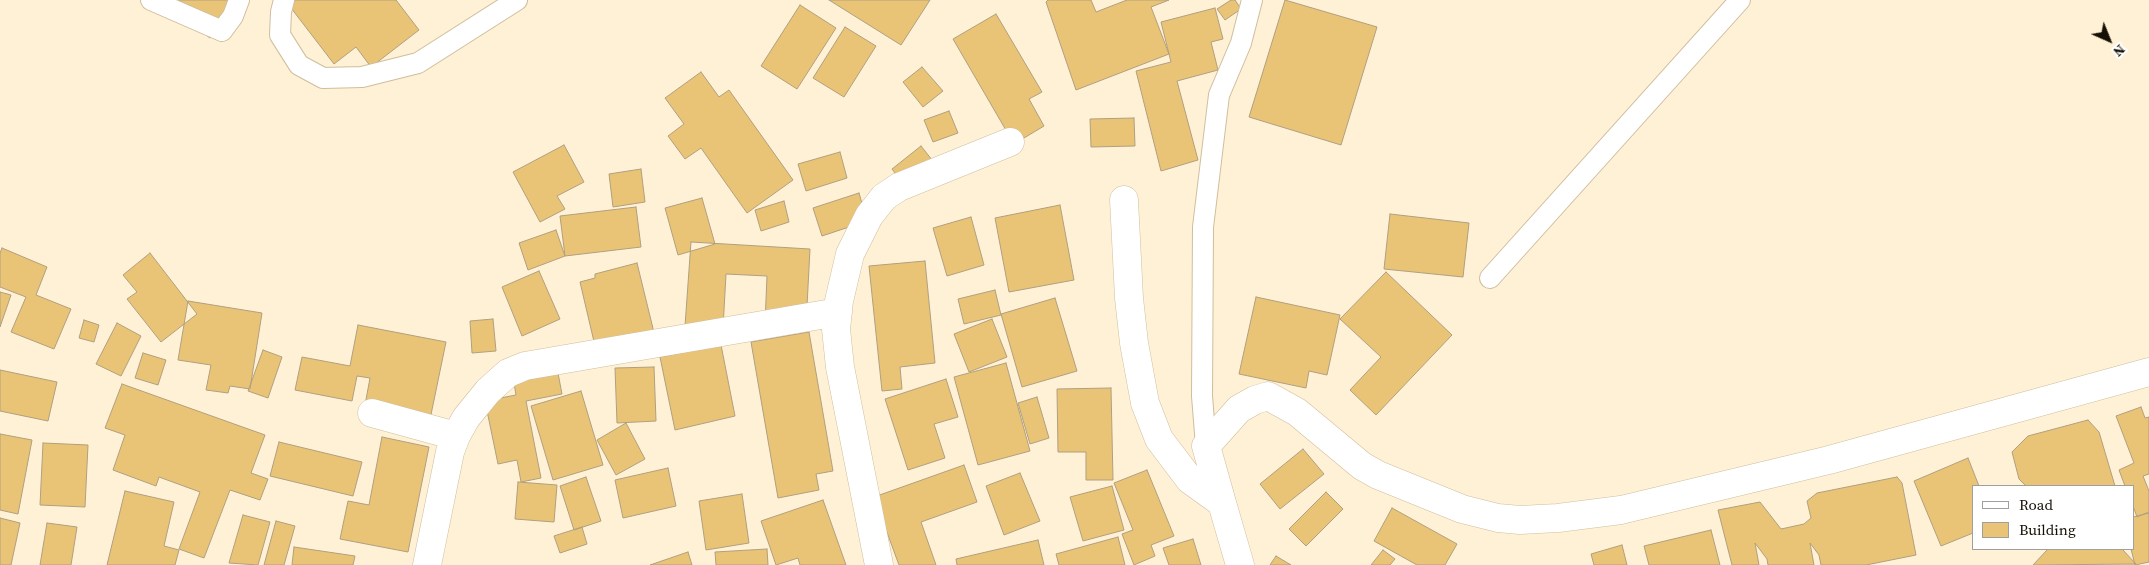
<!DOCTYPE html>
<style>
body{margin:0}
#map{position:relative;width:2149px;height:565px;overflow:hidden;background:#fff1d5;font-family:"Source Serif 4",serif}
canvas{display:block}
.legend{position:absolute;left:1972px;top:485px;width:162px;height:65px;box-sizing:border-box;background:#fff;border:1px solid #a19f9b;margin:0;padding:6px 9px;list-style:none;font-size:15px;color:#150f04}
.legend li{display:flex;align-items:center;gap:10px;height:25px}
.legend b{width:25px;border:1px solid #a19f9b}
.north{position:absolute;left:2084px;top:15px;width:50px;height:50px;-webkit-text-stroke:4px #fff;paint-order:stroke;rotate:136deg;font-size:14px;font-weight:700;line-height:20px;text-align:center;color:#150f04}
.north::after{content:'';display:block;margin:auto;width:18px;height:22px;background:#150f04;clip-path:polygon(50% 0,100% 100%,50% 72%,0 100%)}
</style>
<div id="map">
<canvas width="2149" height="565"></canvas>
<ul class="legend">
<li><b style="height:6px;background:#fff"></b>Road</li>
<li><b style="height:14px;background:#eac476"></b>Building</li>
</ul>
<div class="north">N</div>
</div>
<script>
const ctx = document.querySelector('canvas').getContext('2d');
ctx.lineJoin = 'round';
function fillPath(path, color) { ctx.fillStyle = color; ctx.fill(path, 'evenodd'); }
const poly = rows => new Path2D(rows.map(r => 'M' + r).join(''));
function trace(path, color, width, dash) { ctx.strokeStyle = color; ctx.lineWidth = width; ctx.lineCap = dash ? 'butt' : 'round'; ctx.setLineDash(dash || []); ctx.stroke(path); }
const building = poly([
 [161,0,239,0,210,38,161,0],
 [293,0,396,0,419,30,371,67,356,47,334,64,288,4,293,0],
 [829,0,930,0,901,45,829,0],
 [1048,0,1091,0,1096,12,1127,0,1169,0,1151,7,1169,54,1076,90,1046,2,1048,0],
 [1231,0,1235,0,1241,9,1225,20,1217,9,1231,0],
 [1285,0,1377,27,1341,145,1249,117,1285,0],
 [800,5,836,28,797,89,761,66,800,5],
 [1215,8,1223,39,1211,42,1218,70,1177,81,1198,160,1161,171,1136,71,1171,62,1161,22,1215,8],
 [996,14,1042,92,1029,99,1044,126,1014,144,953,39,996,14],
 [845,27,876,46,844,97,813,78,845,27],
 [922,67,943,91,923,107,903,82,922,67],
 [701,72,719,97,729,90,793,180,747,213,701,148,685,159,668,136,684,124,665,98,701,72],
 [949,111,958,133,933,142,924,120,949,111],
 [1134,118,1135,146,1091,147,1090,119,1134,118],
 [564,145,584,182,557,196,565,209,540,222,513,172,564,145],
 [921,146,940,170,910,193,892,169,921,146],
 [840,152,847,178,806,191,798,164,840,152],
 [641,169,645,202,613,207,609,174,641,169],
 [859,193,867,221,822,236,813,208,859,193],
 [702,198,715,244,678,255,665,208,702,198],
 [784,201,789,222,761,231,755,210,784,201],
 [1060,205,1074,280,1009,292,995,218,1060,205],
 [636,207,641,247,565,256,560,216,636,207],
 [1390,214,1469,223,1463,277,1384,269,1390,214],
 [971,217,984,265,947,276,933,228,971,217],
 [556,230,565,256,528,270,519,243,556,230],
 [691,242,810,249,806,325,765,323,767,276,726,274,723,328,685,326,691,242],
 [2,248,47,267,36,295,71,309,54,349,11,332,26,297,0,287,0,253,2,248],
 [150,253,197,314,161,342,127,299,137,292,123,275,150,253],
 [925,261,935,363,900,367,902,389,882,391,869,266,925,261],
 [637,263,658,349,599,363,580,282,595,278,595,274,637,263],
 [539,271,560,319,522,336,502,287,539,271],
 [1386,272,1452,335,1376,415,1350,390,1381,357,1340,319,1386,272],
 [995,290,1001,315,964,324,958,299,995,290],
 [0,292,11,295,0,327,0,292],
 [1256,297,1340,315,1327,375,1309,371,1306,388,1239,374,1256,297],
 [1055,298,1077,371,1022,387,1001,314,1055,298],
 [188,301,262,313,250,389,230,386,228,393,206,390,211,365,178,360,188,301],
 [493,319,496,351,472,353,470,321,493,319],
 [992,319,1007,357,969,372,954,334,992,319],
 [84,320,99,325,94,342,79,338,84,320],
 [117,323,141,336,121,376,96,364,117,323],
 [358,325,446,342,428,429,363,416,370,378,357,376,352,401,295,390,302,357,350,366,358,325],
 [809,332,833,471,816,474,819,490,778,498,751,342,809,332],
 [721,345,735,416,675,430,660,357,721,345],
 [263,350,282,357,268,398,248,391,263,350],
 [143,353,166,360,158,385,135,378,143,353],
 [1006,363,1030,451,978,465,954,377,1006,363],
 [654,367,656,421,617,423,615,368,654,367],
 [557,368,562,394,526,401,541,478,521,482,517,460,498,464,485,401,516,395,513,377,557,368],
 [0,370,57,382,48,421,0,411,0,370],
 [946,379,958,417,934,424,945,458,908,470,885,399,946,379],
 [122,384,265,435,251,473,268,479,260,500,230,490,204,558,179,549,200,492,159,477,156,486,113,470,125,435,105,428,122,384],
 [1111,388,1113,480,1086,480,1086,452,1058,452,1057,389,1111,388],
 [581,391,603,465,553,480,531,406,581,391],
 [1037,397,1049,438,1030,444,1018,403,1037,397],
 [2141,407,2145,418,2149,417,2149,474,2143,476,2149,491,2149,512,2137,517,2133,506,2133,486,2125,486,2119,470,2134,463,2116,416,2141,407],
 [2088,420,2099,432,2115,486,2026,486,2019,479,2012,452,2028,436,2088,420],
 [626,423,645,459,616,475,597,440,626,423],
 [0,434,32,440,18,514,0,510,0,434],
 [382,437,429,447,408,552,340,539,348,501,369,505,382,437],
 [279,442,362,462,353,496,270,476,279,442],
 [43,443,88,445,85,507,40,505,43,443],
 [1303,449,1324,474,1280,509,1260,484,1303,449],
 [1968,458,1979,486,1973,486,1973,533,1941,546,1914,481,1968,458],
 [964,465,977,502,921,522,936,565,899,565,874,497,964,465],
 [668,468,676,506,623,518,615,480,668,468],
 [1147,470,1174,536,1151,545,1155,556,1134,565,1122,534,1133,530,1114,483,1147,470],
 [1020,473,1040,521,1004,535,986,486,1020,473],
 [586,477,601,521,574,530,560,486,586,477],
 [1897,477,1902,483,1916,555,1866,565,1821,565,1819,555,1810,543,1814,565,1768,565,1767,559,1755,543,1759,565,1732,565,1718,510,1760,502,1781,529,1804,524,1811,518,1807,501,1817,493,1897,477],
 [518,482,557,485,554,522,515,519,518,482],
 [1112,486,1124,530,1083,541,1070,497,1112,486],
 [125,491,174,502,164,546,179,550,175,565,107,565,125,491],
 [1326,492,1343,509,1306,546,1289,529,1326,492],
 [742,494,749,543,706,550,699,501,742,494],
 [823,500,846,565,800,565,798,558,776,565,761,521,823,500],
 [1392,508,1457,544,1445,565,1417,565,1374,541,1392,508],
 [2149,513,2149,562,2135,565,2131,549,2133,549,2133,517,2149,513],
 [243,515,270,522,258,565,229,563,243,515],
 [0,518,20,523,11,565,0,565,0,518],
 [276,521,295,526,284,565,264,565,276,521],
 [47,523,77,527,71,565,40,565,47,523],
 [582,527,587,544,560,553,554,536,582,527],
 [1711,530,1720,565,1649,565,1644,546,1711,530],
 [1118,537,1125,565,1059,565,1056,554,1118,537],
 [1193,539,1201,565,1169,565,1163,548,1193,539],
 [1038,540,1044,565,957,565,956,559,1038,540],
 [1622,545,1627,565,1594,565,1591,554,1622,545],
 [294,547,355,556,353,565,292,565,294,547],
 [767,549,768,565,716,565,715,552,767,549],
 [2048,549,2122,549,2136,564,2033,565,2048,549],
 [1383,550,1395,559,1390,565,1371,565,1383,550],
 [688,552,692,565,650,565,688,552],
 [1276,556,1291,565,1270,565,1276,556]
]);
fillPath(building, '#eac476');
trace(building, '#b09f7f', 1);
const lane = poly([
 [151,0,222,31,233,16,239,0],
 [284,0,281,12,280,35,299,65,323,78,362,77,418,63,517,0],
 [1490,278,1740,0],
 [1206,446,1202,396,1203,227,1219,95,1241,43,1252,0]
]);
const street = poly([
 [1124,200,1129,298,1134,343,1145,403,1159,439,1190,480,1222,503,1240,565],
 [372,413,456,436,450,452,427,565],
 [456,436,466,418,488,391,508,373,525,366,838,312],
 [1222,503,1206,446,1239,409,1255,400,1268,396,1297,412,1362,466,1378,475,1462,509,1498,518,1520,520,1558,518,1621,510,1829,460,2149,372],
 [879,565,840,367,836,329,839,301,850,254,869,216,884,197,899,187,1010,142]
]);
trace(lane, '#cfbe9d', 22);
trace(street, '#cfbe9d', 29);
trace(lane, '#fff', 20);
trace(street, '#fff', 28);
</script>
